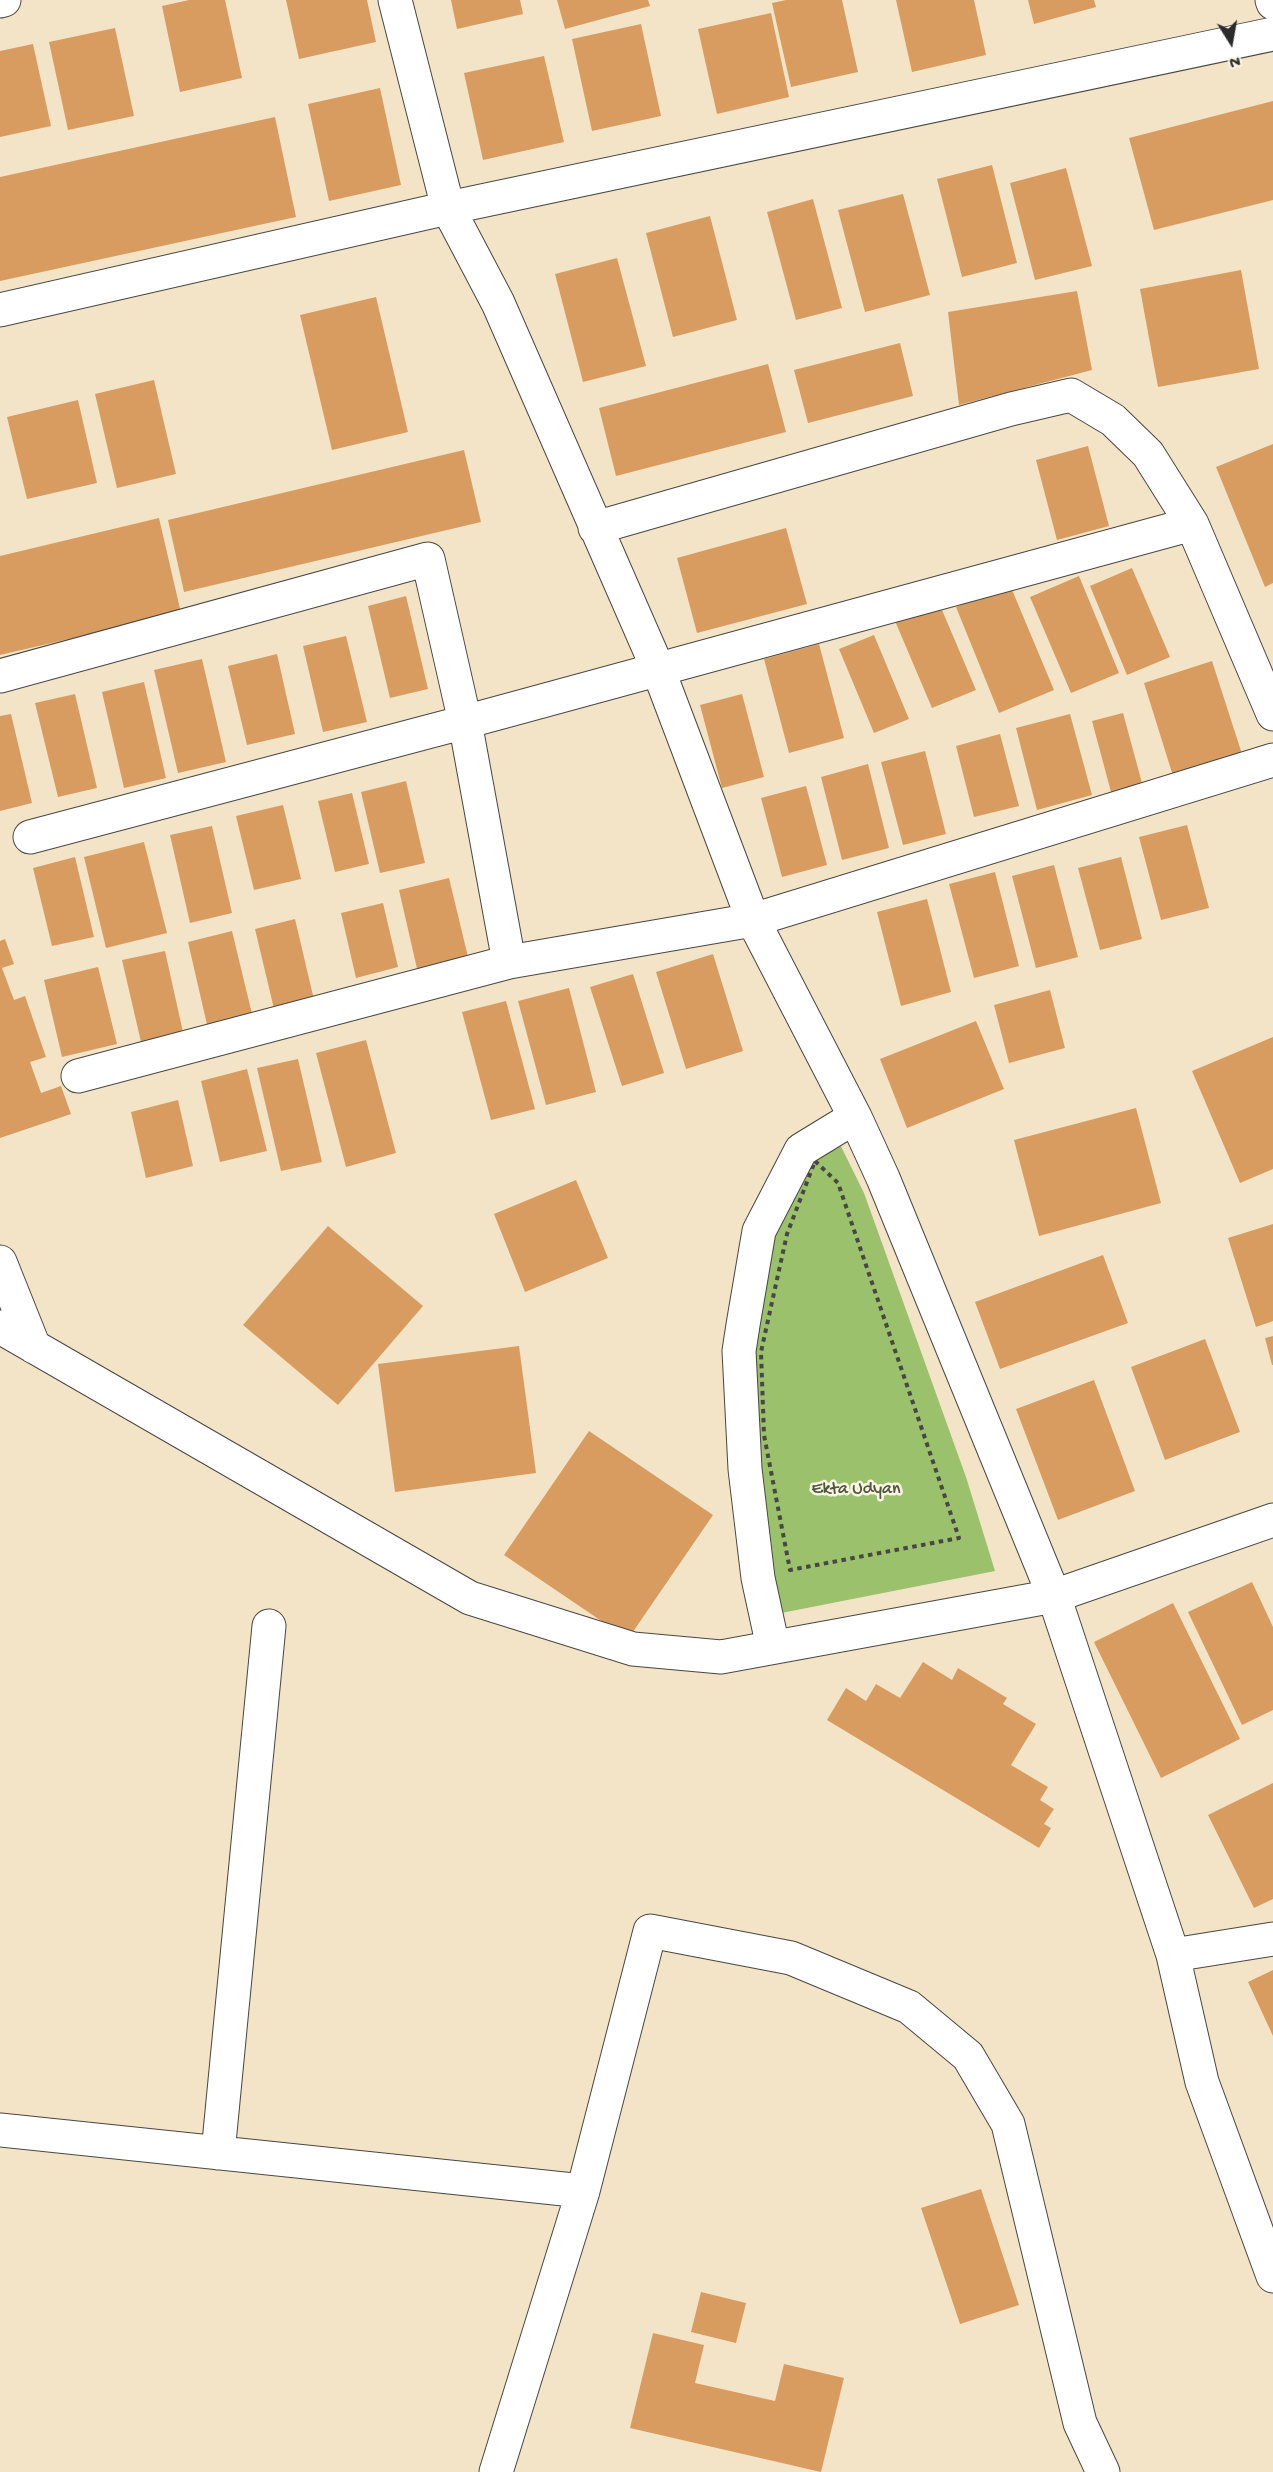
<!DOCTYPE html>
<style>
body{margin:0}
#map{position:relative;width:1273px;height:2472px;overflow:hidden;background:#f3e4c8;font-family:"Gochi Hand",sans-serif}
canvas{display:block}
.north{position:absolute;left:1201px;top:12px;width:60px;height:60px;-webkit-text-stroke:4px #fcf5e5;paint-order:stroke;rotate:169deg;font-size:16px;font-weight:700;line-height:24px;text-align:center;color:#2b2b2b}
.north::after{content:'';display:block;margin:auto;width:21px;height:27px;background:#2b2b2b;clip-path:polygon(50% 0,100% 100%,50% 72%,0 100%)}
</style>
<div id="map">
<canvas width="1273" height="2472"></canvas>
<div class="north">N</div>
</div>
<script>
const ctx = document.querySelector('canvas').getContext('2d');
ctx.lineJoin = 'round';
function fillPath(path, color) { ctx.fillStyle = color; ctx.fill(path, 'evenodd'); }
const poly = rows => new Path2D(rows.map(r => 'M' + r).join(''));
function trace(path, color, width, dash) { ctx.strokeStyle = color; ctx.lineWidth = width; ctx.lineCap = dash ? 'butt' : 'round'; ctx.setLineDash(dash || []); ctx.stroke(path); }
function label(font, color, halo, rows, align = 'center') {
  ctx.font = font + ' "Gochi Hand",sans-serif'; ctx.lineWidth = 5; ctx.setLineDash([]); ctx.textBaseline = 'middle'; ctx.strokeStyle = halo; ctx.fillStyle = color; for (const [text, x, y, turn = 0] of rows) {
    ctx.save(); ctx.translate(x, y); ctx.rotate((+turn || 0) * Math.PI / 180); ctx.textAlign = isNaN(turn) ? turn : align; if (halo) ctx.strokeText(text, 0, 0); ctx.fillText(text, 0, 0); ctx.restore();
  }
}
fillPath(poly([
 [827,1118,864,1193,966,1477,995,1571,766,1616,745,1301]
]), '#9bc16c');
fillPath(poly([
 [189,0,225,0,242,78,180,92,162,6],
 [286,0,367,0,376,42,299,59],
 [451,0,520,0,523,14,457,29],
 [557,0,648,0,650,6,565,29],
 [786,0,842,0,858,72,791,87,772,3],
 [896,0,974,0,986,55,912,72],
 [1028,0,1094,0,1096,7,1034,24],
 [771,13,789,97,717,114,698,29],
 [641,24,661,116,592,131,572,39],
 [115,28,134,116,68,130,49,42],
 [33,44,51,126,0,137,0,51],
 [544,56,564,142,483,160,464,73],
 [380,88,401,185,329,201,308,104],
 [1273,101,1273,200,1154,230,1129,138],
 [275,117,296,217,0,281,0,177],
 [992,165,1017,263,962,277,937,179],
 [1066,168,1092,266,1035,280,1010,183],
 [903,194,930,295,865,312,838,210],
 [813,199,842,308,796,320,767,212],
 [710,216,737,320,673,337,646,233],
 [617,258,646,366,583,382,555,274],
 [1241,270,1259,369,1158,387,1140,289],
 [1077,291,1092,370,959,405,948,312],
 [376,297,408,432,332,450,300,315],
 [900,343,913,396,808,423,794,370],
 [768,364,786,432,616,476,599,408],
 [154,380,176,474,117,488,95,394],
 [78,400,97,483,27,499,7,417],
 [1273,444,1273,583,1265,587,1216,467],
 [1088,446,1109,526,1057,540,1036,460],
 [464,450,481,522,184,592,168,520],
 [159,518,181,613,0,655,0,556],
 [786,528,807,604,697,633,677,558],
 [1132,568,1170,657,1127,675,1090,586],
 [1079,576,1119,673,1071,693,1030,597],
 [1010,585,1054,690,999,713,956,607],
 [406,596,428,689,390,698,368,606],
 [939,603,976,690,932,708,895,621],
 [874,635,909,719,874,733,839,649],
 [346,636,367,722,323,732,303,646],
 [819,644,844,738,789,753,764,659],
 [277,654,295,734,247,745,228,666],
 [202,659,226,762,178,773,154,670],
 [1212,661,1242,754,1173,776,1144,683],
 [144,682,166,778,124,788,102,692],
 [75,694,97,788,58,797,35,703],
 [742,694,764,777,722,788,700,705],
 [1123,713,1142,783,1111,792,1092,721],
 [11,714,32,803,0,811,0,716],
 [1070,714,1092,795,1037,810,1016,728],
 [1000,734,1019,806,974,817,956,746],
 [925,751,946,834,903,845,881,762],
 [868,764,889,848,842,860,821,777],
 [406,781,425,863,380,873,361,792],
 [806,786,827,865,782,877,761,798],
 [352,793,369,864,335,872,318,801],
 [283,805,301,879,254,890,236,816],
 [1187,825,1209,908,1161,920,1139,837],
 [212,826,232,913,190,923,170,835],
 [144,842,167,933,106,948,84,857],
 [75,857,94,937,52,946,33,868],
 [1121,857,1142,939,1100,950,1078,868],
 [1054,865,1078,957,1036,968,1012,876],
 [995,872,1019,966,974,978,949,884],
 [449,878,469,961,418,973,399,890],
 [927,899,951,992,901,1006,877,912],
 [383,903,398,967,356,978,341,913],
 [295,919,315,1004,275,1013,255,929],
 [232,931,253,1018,208,1029,188,942],
 [5,939,14,964,2,968,14,1000,25,996,46,1057,30,1062,41,1093,61,1086,71,1114,0,1138,0,941],
 [165,951,183,1032,141,1042,122,960],
 [713,954,743,1051,686,1069,656,972],
 [98,967,117,1044,62,1057,44,980],
 [633,974,664,1073,622,1086,590,987],
 [569,988,596,1092,546,1105,518,1001],
 [1050,990,1065,1048,1009,1063,994,1005],
 [506,1001,535,1109,491,1120,462,1012],
 [976,1021,1004,1089,907,1128,880,1059],
 [1273,1037,1273,1169,1240,1183,1192,1071],
 [366,1040,396,1153,346,1167,316,1053],
 [298,1059,322,1162,281,1171,257,1068],
 [247,1069,267,1151,220,1162,201,1081],
 [178,1100,193,1166,146,1178,131,1112],
 [1136,1108,1161,1203,1039,1236,1014,1140],
 [576,1180,608,1258,525,1292,494,1214],
 [1273,1224,1273,1321,1256,1327,1228,1238],
 [328,1226,423,1306,338,1405,243,1325],
 [1103,1255,1128,1323,1000,1369,975,1302],
 [1273,1336,1273,1365,1272,1365,1265,1338],
 [1205,1339,1240,1432,1165,1460,1131,1367],
 [519,1346,536,1473,395,1492,378,1364],
 [1094,1380,1135,1491,1058,1520,1016,1409],
 [589,1431,713,1515,628,1639,504,1555],
 [1252,1582,1273,1627,1273,1710,1242,1725,1188,1612],
 [1173,1603,1240,1739,1161,1778,1094,1642],
 [923,1662,952,1680,958,1668,1007,1698,1003,1704,1036,1724,1011,1765,1048,1787,1040,1800,1054,1809,1044,1824,1051,1828,1039,1848,827,1720,846,1688,866,1701,876,1684,900,1698],
 [1273,1783,1273,1899,1254,1908,1208,1815],
 [1273,1970,1273,2036,1248,1982],
 [981,2189,1019,2305,960,2324,921,2208],
 [701,2292,746,2303,736,2343,691,2332],
 [653,2333,704,2345,695,2383,775,2401,784,2364,844,2378,821,2472,630,2428]
]), '#d89c61');
const minor = poly([
 [395,0,448,208,498,303,658,669,753,920,855,1117,883,1178,1054,1596,1173,1955,1202,2082,1273,2276],
 [1272,0,1273,3],
 [0,1,4,0],
 [0,310,448,208,1273,34],
 [595,528,1011,409,1071,395,1113,420,1148,454,1192,524],
 [0,676,428,559,465,722,509,962],
 [30,837,465,722,1192,524,1273,714],
 [78,1076,509,962,753,920,1273,760],
 [0,1262,34,1347],
 [0,1327,470,1598,633,1649,721,1657,1054,1596,1273,1520],
 [773,1647,758,1578,745,1469,739,1351,743,1325,759,1231,801,1150,855,1117],
 [1173,1955,1273,1939],
 [0,2130,583,2191],
 [218,2153,269,1626],
 [496,2472,583,2191,650,1931,791,1958,909,2007,968,2056,1008,2124,1080,2423,1103,2472]
]);
trace(minor, '#494743', 35);
trace(poly([
 [815,1161,838,1183,959,1538,790,1570,764,1435,761,1352,787,1234,815,1161]
]), '#494743', 4, [4.5, 4.5]);
trace(minor, '#fff', 33);
label('18px', '#4d583e', '#fcf5e5', [
 ["Ekta Udyan",856,1490]
]);
</script>
